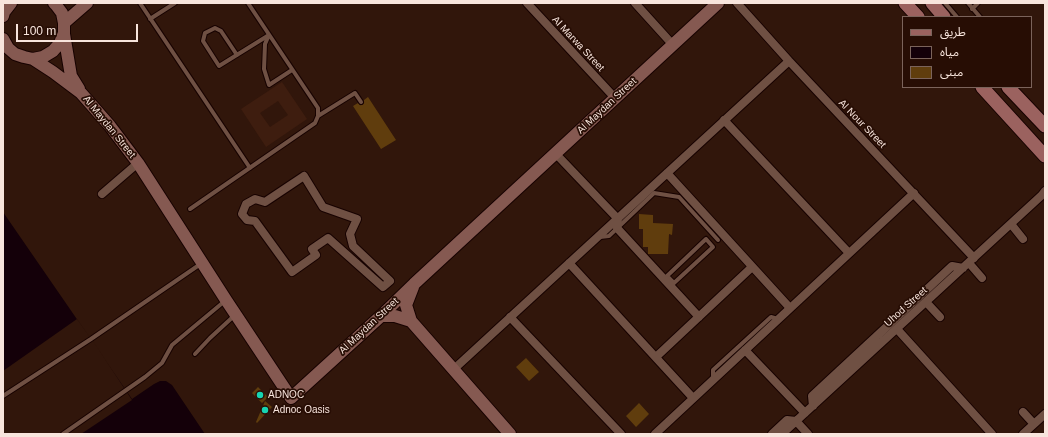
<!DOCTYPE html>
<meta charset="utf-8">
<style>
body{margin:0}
#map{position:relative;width:1048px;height:437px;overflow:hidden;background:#31160b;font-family:Arial,"Noto Sans Arabic",sans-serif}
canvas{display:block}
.frame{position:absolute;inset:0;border:4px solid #f8e5dd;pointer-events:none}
.legend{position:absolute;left:902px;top:16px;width:130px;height:72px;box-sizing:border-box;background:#270d04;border:1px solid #7b635b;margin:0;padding:5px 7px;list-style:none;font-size:12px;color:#f8e5dd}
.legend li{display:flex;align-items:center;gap:8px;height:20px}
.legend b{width:20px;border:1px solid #7b635b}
.scale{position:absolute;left:16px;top:24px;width:122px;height:18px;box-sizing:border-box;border:2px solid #f8e5dd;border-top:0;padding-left:5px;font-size:12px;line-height:14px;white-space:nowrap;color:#f8e5dd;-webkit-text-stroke:3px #270d04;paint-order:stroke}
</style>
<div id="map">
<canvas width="1048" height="437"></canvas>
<div class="frame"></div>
<ul class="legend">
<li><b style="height:5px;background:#9b625f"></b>طريق</li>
<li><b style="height:11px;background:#140009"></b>مياه</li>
<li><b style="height:11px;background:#603d0d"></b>مبنى</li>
</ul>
<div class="scale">100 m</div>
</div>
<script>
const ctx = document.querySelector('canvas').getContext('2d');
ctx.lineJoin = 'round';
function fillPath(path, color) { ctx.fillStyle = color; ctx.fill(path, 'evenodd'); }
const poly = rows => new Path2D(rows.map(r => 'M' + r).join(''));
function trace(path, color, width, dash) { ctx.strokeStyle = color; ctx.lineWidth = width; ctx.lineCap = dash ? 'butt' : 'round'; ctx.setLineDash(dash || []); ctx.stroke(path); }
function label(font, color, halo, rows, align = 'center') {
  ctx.font = font + ' Arial,sans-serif'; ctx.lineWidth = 3.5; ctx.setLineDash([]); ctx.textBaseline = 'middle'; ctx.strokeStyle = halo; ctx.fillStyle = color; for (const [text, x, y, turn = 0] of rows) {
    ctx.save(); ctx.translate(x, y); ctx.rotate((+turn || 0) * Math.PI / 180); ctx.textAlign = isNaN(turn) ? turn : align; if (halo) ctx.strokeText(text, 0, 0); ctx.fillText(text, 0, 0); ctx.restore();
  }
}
fillPath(poly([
 [282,82,307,119,266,147,241,109],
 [278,101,288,115,270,127,260,113]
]), '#3e1d0f');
fillPath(poly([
 [3,212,132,399,154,384,160,381,166,381,172,385,205,434,3,434]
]), '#140009');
fillPath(poly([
 [77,319,97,347,132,400,81,434,3,434,3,371]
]), '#31160b');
fillPath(poly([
 [368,97,396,140,381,149,353,106,358,103,360,105,363,105,364,102,364,100],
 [639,214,653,215,653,223,673,224,672,235,669,234,668,254,648,254,648,247,643,247,643,229,639,229],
 [526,358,539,372,529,381,516,367],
 [258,387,268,397,262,403,252,393],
 [265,401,272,407,257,423,256,422],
 [639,403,649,414,636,427,626,416]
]), '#603d0d');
const lane = poly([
 [140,3,250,168],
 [248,3,318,108,318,116],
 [945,3,957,17],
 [968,3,980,17],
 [972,9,978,3],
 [150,19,175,3],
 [269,35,265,44,264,69,269,85,292,70],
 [237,55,221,31,215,28,205,33,203,41,219,66,269,35],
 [190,209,315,123,318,116,355,93,361,102],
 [600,237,609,236,654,193,679,197,718,240],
 [706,239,713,247,674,283,667,276,706,239],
 [195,354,210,338,235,315],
 [713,379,713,370,771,317,778,319],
 [3,396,91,339,202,263],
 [63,434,145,377,162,363,172,345,226,300]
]);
const street = poly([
 [527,3,615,98],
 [635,3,673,45],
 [737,3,789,61,974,258],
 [724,120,849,253],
 [556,154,618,219,617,228,699,317],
 [667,173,790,308],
 [304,176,323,207,357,219,350,234,353,246,390,281,383,287,328,238,312,249,316,255,292,272,255,221,247,220,242,214,246,204,255,199,265,202,304,176],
 [102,194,138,163],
 [1011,224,1023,239],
 [569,263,693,398],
 [969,263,982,278],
 [926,302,940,317],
 [510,317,621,434],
 [897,329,992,434],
 [745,350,805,413],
 [656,357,752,267],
 [454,369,789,61],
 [813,406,812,396,952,266,963,268],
 [1023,412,1034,424],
 [655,434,914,193],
 [772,434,787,420,796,421,808,434],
 [782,434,1042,195,1045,191],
 [1023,434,1045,414]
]);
const secondary = poly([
 [3,16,4,12,11,3],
 [64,23,87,3],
 [64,34,71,76,79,89],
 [3,39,8,48,15,54,24,57,33,59,43,57,53,51,60,43,64,33,64,23,62,13,56,5,54,3],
 [33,59,53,72,81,93,110,126,138,163,226,300,291,398,381,316,414,284,718,3],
 [413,287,406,305,411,321,510,434],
 [381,316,395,316,411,321]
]);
const primary = poly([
 [905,3,918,17],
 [932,3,944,17],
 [982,87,1045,156],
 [1008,87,1045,126]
]);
trace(lane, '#170200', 6);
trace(street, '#170200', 10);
trace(secondary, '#170200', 14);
trace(primary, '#170200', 15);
trace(lane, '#6f5043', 4);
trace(street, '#6f5043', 8);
trace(secondary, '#855951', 12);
trace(primary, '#9b625f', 13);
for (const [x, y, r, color] of [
 [260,395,4,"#17d5b2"],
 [265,410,4,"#17d5b2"]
]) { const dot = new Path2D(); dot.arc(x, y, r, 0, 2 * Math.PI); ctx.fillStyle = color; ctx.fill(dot); trace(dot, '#270d04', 1.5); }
label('10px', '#f8e5dd', '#270d04', [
 ["Al Marwa Street",578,44,47],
 ["Al Maydan Street",607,106,-43],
 ["Al Nour Street",862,124,46],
 ["Al Maydan Street",109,127,51],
 ["Uhod Street",906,307,-42],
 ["Al Maydan Street",369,326,-43]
]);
label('10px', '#f8e5dd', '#270d04', [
 ["ADNOC",268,395],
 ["Adnoc Oasis",273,410]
], 'left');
</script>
